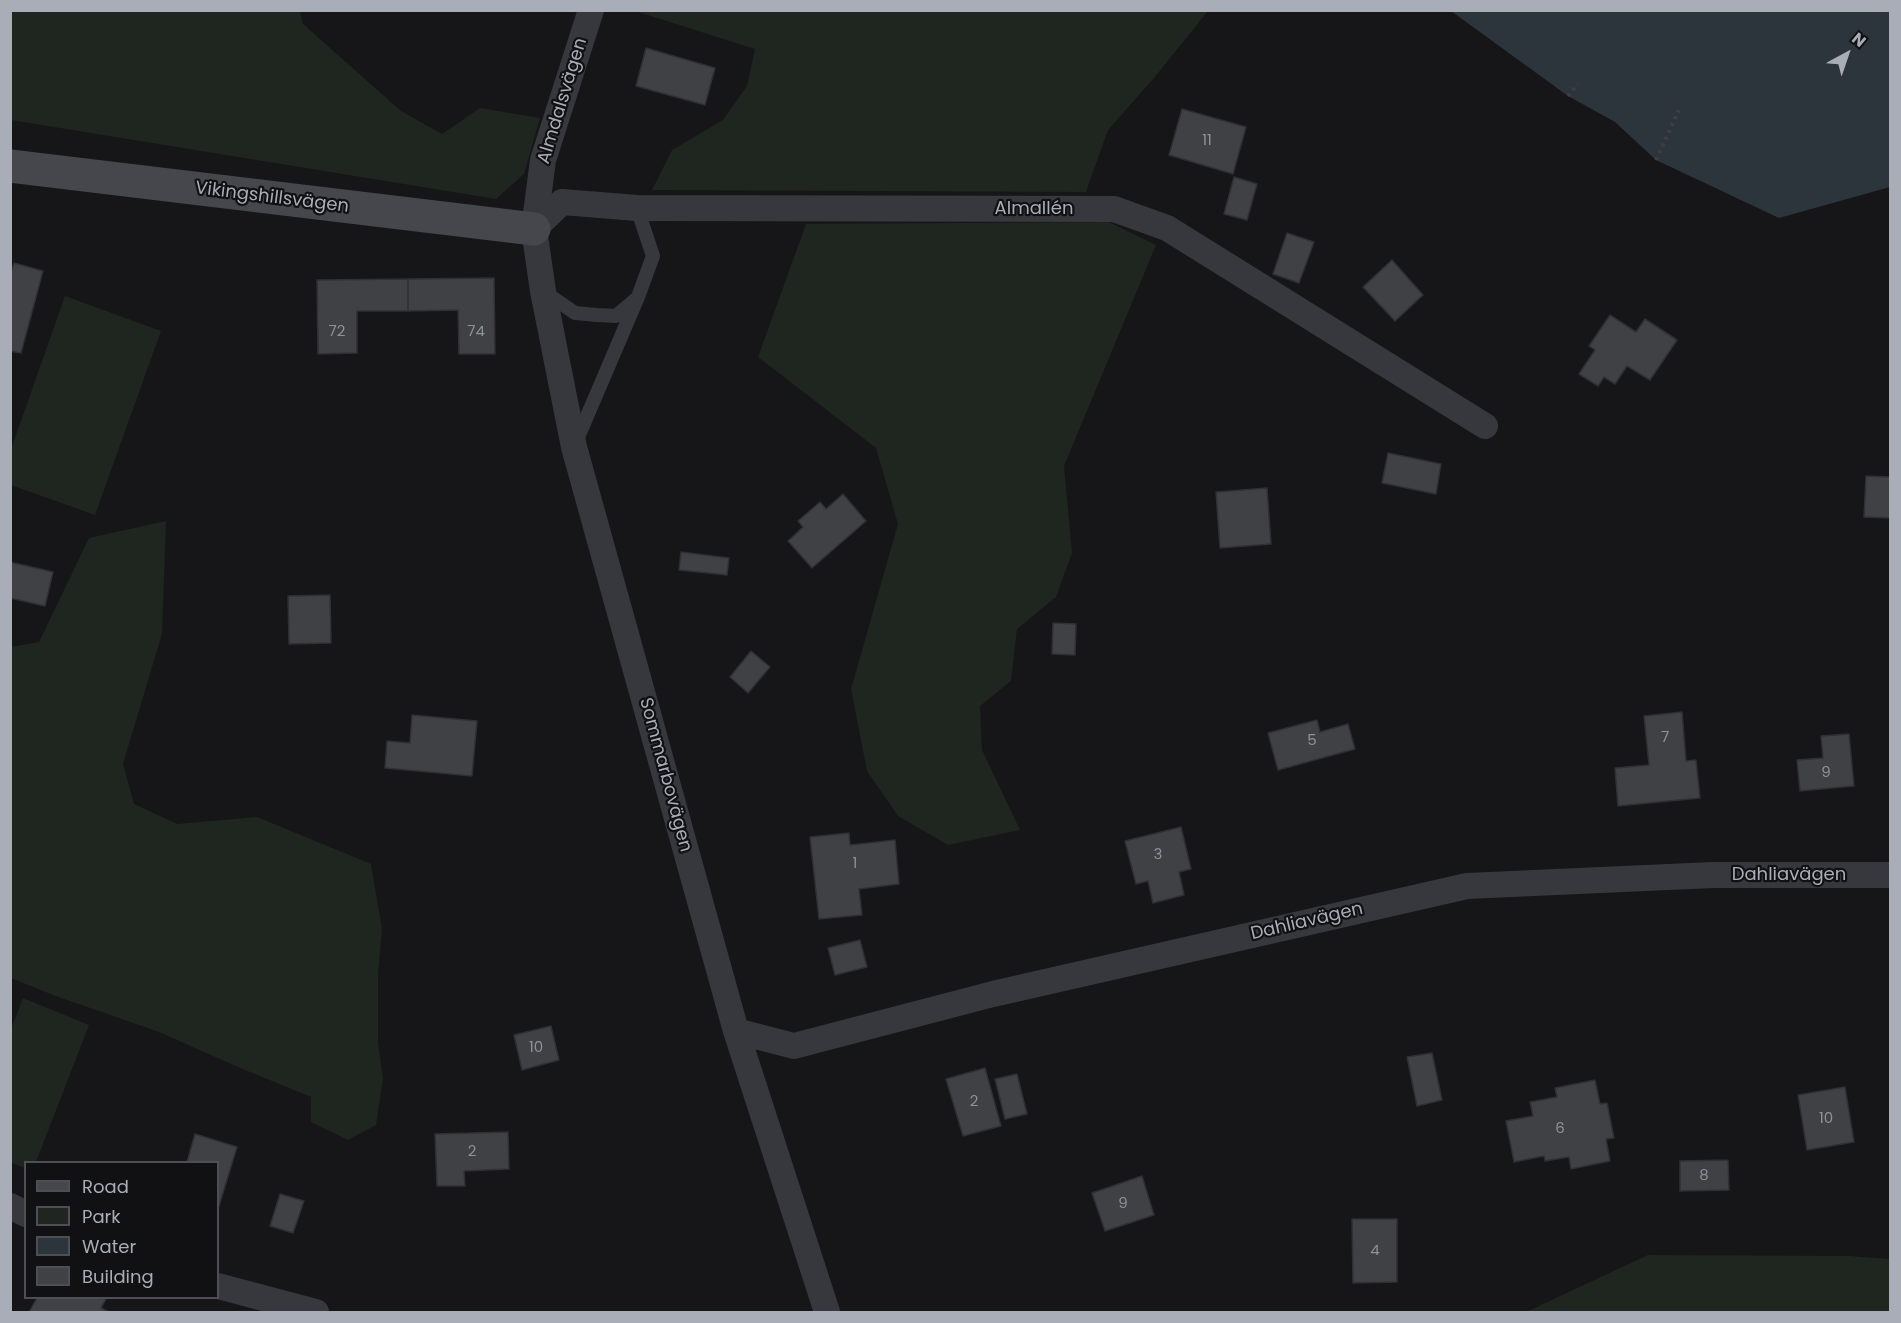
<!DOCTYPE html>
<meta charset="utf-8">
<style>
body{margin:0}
#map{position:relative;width:1901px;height:1323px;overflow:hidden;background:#161618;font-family:Poppins,sans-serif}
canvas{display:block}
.frame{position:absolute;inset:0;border:12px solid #a8adb8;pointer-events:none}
.legend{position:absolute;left:24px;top:1161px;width:195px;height:138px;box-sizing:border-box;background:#111113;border:2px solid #4d4f55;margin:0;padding:8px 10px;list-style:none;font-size:18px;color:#a8adb8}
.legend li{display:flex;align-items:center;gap:12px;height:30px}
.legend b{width:30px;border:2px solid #4d4f55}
.north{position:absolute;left:1817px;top:24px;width:60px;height:60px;-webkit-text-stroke:4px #111113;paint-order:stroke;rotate:40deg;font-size:16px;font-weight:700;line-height:24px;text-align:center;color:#a8adb8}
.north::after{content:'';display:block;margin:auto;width:21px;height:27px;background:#a8adb8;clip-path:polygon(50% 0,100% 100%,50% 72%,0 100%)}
</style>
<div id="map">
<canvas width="1901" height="1323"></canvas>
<div class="frame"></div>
<ul class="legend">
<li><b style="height:8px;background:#45474d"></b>Road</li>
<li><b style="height:16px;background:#1e261f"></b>Park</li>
<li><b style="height:16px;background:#2c353c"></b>Water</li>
<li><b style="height:16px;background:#404145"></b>Building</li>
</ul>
<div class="north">N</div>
</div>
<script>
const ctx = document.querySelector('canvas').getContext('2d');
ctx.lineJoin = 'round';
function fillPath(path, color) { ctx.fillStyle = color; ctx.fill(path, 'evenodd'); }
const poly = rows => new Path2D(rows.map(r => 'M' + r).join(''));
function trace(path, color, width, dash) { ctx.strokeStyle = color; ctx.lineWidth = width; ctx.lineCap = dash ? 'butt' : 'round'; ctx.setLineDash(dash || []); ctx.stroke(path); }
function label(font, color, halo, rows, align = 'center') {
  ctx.font = font + ' Poppins,sans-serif'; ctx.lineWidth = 4.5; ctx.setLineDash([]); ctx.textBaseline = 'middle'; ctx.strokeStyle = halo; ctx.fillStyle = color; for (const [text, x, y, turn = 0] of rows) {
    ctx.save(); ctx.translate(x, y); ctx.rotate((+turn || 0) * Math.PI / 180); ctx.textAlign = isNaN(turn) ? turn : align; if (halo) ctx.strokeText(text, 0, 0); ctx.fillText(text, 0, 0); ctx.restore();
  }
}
fillPath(poly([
 [10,11,300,11,303,24,401,111,442,134,480,108,540,118,524,174,496,199,11,120],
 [635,11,1208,11,1154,78,1108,130,1086,192,652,190,672,150,723,120,747,86,755,49],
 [1109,222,1156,245,1064,466,1072,553,1056,597,1017,629,1011,681,980,706,982,750,1020,830,948,845,898,816,867,771,851,689,898,524,876,448,758,357,806,224],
 [65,296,161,331,95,515,11,485,11,449],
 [166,521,162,634,123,764,134,804,177,824,257,817,371,864,382,929,378,975,378,1043,383,1078,376,1125,348,1140,311,1122,311,1097,238,1067,159,1032,53,995,11,978,11,647,39,642,89,538],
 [23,998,89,1025,36,1162,26,1162,25,1168,10,1162,11,1029],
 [1648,1255,1850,1256,1890,1259,1890,1312,1526,1312]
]), '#1e261f');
fillPath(poly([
 [1451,11,1890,11,1890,187,1779,218,1656,160,1615,122,1568,96]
]), '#2c353c');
const building = poly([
 [646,48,715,68,705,105,636,86,646,48],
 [1182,109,1246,127,1233,174,1169,155,1182,109],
 [1234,177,1257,184,1247,220,1224,214,1234,177],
 [1287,233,1314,242,1299,283,1273,274,1287,233],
 [1392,260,1423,295,1395,321,1363,287,1392,260],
 [14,263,43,271,21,353,10,351,10,275,14,263],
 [494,278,495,354,459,354,458,310,408,311,408,279,494,278],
 [408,279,408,311,357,311,357,353,318,354,317,280,408,279],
 [1610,315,1636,332,1645,319,1677,340,1650,380,1627,366,1615,384,1604,377,1598,386,1579,374,1595,350,1589,346,1610,315],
 [1388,453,1441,464,1436,494,1382,483,1388,453],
 [1866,476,1890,477,1890,518,1864,517,1866,476],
 [1267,488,1271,544,1220,548,1216,492,1267,488],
 [843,494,866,521,812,568,788,541,803,527,798,521,820,502,826,509,843,494],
 [681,552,729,558,727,575,679,570,681,552],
 [10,562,53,572,45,606,10,598,10,562],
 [330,595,331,643,289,644,288,596,330,595],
 [1053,623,1076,624,1075,655,1052,654,1053,623],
 [751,651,770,667,748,693,730,677,751,651],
 [1682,712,1686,761,1696,760,1700,798,1618,806,1615,768,1649,765,1644,716,1682,712],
 [412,715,477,721,472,776,385,768,387,741,410,743,412,715],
 [1317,720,1320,732,1348,724,1355,749,1278,770,1268,733,1317,720],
 [1849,734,1854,786,1800,791,1797,760,1823,758,1821,736,1849,734],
 [1181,827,1191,869,1179,872,1184,895,1153,903,1148,881,1136,884,1125,841,1181,827],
 [849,833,850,845,895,840,899,884,859,889,862,915,819,919,810,837,849,833],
 [860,940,867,967,835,975,828,948,860,940],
 [551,1026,559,1060,522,1070,514,1035,551,1026],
 [1432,1053,1442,1100,1417,1106,1407,1057,1432,1053],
 [985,1068,1001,1126,963,1136,946,1079,985,1068],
 [1017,1074,1027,1114,1005,1119,995,1079,1017,1074],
 [1595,1080,1600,1104,1607,1103,1614,1138,1606,1139,1610,1161,1571,1169,1569,1157,1545,1161,1544,1156,1514,1162,1506,1121,1533,1116,1530,1102,1557,1097,1555,1088,1595,1080],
 [1845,1087,1854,1142,1807,1150,1798,1095,1845,1087],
 [508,1132,509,1169,464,1171,465,1186,437,1186,435,1134,508,1132],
 [195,1134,237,1147,219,1206,218,1206,218,1162,187,1162,195,1134],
 [1728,1160,1729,1190,1680,1191,1680,1161,1728,1160],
 [1142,1176,1154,1215,1105,1231,1092,1193,1142,1176],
 [280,1194,304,1201,293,1233,270,1226,280,1194],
 [1352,1219,1397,1219,1397,1282,1353,1283,1352,1219],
 [37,1298,104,1298,106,1299,101,1308,109,1312,29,1312,37,1298]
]);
fillPath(building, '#404145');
trace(building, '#303034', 1.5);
trace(poly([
 [1568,96,1578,84],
 [1656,160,1679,110]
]), '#3d3f44', 4, [3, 4.5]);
trace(poly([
 [543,291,575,313,597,315,616,316,636,299],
 [576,442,638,297,653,256,637,208]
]), '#37383d', 14);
trace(poly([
 [591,10,543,160,534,229,543,291,574,447,736,1031,827,1312],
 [534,229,562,202,637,208,1114,209,1167,228,1485,426],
 [736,1031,794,1046,993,994,1467,886,1713,875,1890,875],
 [10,1206,26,1214],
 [218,1286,316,1312]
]), '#37383d', 26);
trace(poly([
 [10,166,534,229]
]), '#45474d', 33);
label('15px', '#8e929b', null, [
 ["11",1207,141],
 ["72",337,332],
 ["74",476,332],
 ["7",1665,738],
 ["5",1312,741],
 ["9",1826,773],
 ["3",1158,855],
 ["1",855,864],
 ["10",536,1048],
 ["2",974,1102],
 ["10",1826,1119],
 ["6",1560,1129],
 ["2",472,1152],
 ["8",1704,1176],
 ["9",1123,1204],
 ["4",1375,1251]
]);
label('18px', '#a8adb8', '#111113', [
 ["Almdalsvägen",563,101,-73],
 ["Vikingshillsvägen",272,198,7],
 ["Almallén",1034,209],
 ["Sommarbovägen",665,775,75],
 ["Dahliavägen",1789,875],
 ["Dahliavägen",1307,922,-13]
]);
</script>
